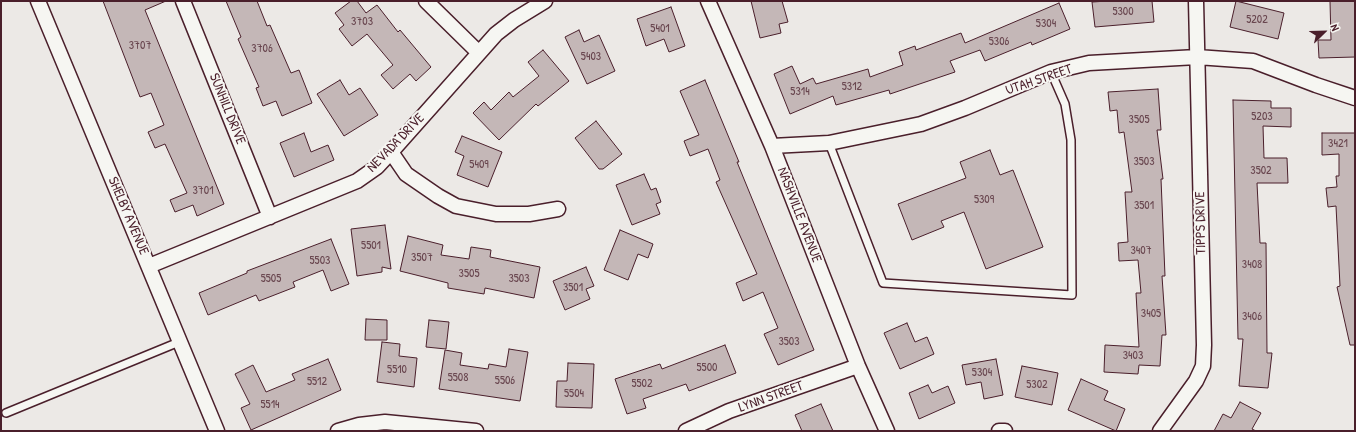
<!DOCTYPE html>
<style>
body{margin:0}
#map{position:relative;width:1356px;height:432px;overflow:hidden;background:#ece9e6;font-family:"Patrick Hand",sans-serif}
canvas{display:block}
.frame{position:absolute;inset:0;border:2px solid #4a1f2b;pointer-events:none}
.north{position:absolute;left:1304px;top:12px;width:40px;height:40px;-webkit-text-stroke:3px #f6f6f2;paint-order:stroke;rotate:67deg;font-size:11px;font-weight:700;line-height:16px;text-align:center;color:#4a1f2b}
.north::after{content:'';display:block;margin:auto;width:14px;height:18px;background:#4a1f2b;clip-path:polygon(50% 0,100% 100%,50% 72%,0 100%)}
</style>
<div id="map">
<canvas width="1356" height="432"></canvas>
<div class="frame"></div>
<div class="north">N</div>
</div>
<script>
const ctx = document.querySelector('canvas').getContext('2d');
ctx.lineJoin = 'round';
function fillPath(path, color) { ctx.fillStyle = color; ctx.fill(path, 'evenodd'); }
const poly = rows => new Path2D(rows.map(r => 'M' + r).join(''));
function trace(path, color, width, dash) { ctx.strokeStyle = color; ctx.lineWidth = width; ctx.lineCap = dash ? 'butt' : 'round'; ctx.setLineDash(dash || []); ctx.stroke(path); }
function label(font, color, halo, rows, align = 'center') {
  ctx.font = font + ' "Patrick Hand",sans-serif'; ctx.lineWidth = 4; ctx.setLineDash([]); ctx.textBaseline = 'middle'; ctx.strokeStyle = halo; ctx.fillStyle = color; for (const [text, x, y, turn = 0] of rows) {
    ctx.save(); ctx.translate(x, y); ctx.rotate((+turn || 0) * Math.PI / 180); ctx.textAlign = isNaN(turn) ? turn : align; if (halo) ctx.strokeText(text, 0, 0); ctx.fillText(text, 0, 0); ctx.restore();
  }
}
const building = poly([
 [103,1,166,1,145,10,224,204,197,216,193,205,175,212,170,200,187,193,165,144,155,148,148,132,164,125,151,93,140,97,103,1],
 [226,1,257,1,267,26,270,25,291,73,299,70,312,103,282,116,276,101,263,106,256,88,259,87,238,39,241,37,226,1],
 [351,1,357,1,366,13,377,5,398,32,400,30,431,67,416,81,410,74,393,89,381,75,393,65,367,34,352,46,339,29,344,25,335,13,351,1],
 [751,1,782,1,788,22,779,24,781,33,760,38,751,1],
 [1108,1,1152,1,1154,22,1095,27,1092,2,1108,1],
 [1236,1,1284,13,1278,39,1230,27,1236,1],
 [1330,1,1355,1,1355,57,1319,58,1318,40,1331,40,1330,1],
 [1059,3,1070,29,1032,45,1031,42,985,61,980,50,950,61,955,72,890,94,889,90,836,105,833,96,790,114,774,74,792,66,800,84,813,78,816,84,868,69,870,77,903,65,899,52,915,46,916,50,961,33,965,43,1059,3],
 [671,7,685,46,669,52,664,39,646,46,637,19,671,7],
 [579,30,584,42,599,35,615,71,587,84,565,37,579,30],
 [543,50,569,81,538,106,536,104,499,140,473,113,484,102,491,110,509,92,513,97,539,76,528,62,543,50],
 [340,80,349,95,360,88,378,115,344,136,317,94,340,80],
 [705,80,739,162,737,162,814,350,778,365,764,334,778,328,763,292,743,301,736,283,757,274,716,182,720,180,708,149,690,156,684,141,699,135,680,91,705,80],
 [1158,89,1161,130,1157,130,1163,179,1161,179,1165,276,1162,276,1166,335,1162,335,1160,366,1139,365,1138,374,1104,372,1105,345,1139,347,1136,293,1141,293,1138,260,1119,261,1118,243,1128,242,1125,192,1132,192,1124,132,1119,133,1117,110,1110,111,1108,92,1158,89],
 [1233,100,1271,101,1271,108,1291,108,1291,127,1263,126,1264,158,1287,158,1288,183,1257,183,1260,243,1266,243,1267,353,1272,353,1268,388,1239,386,1243,339,1238,339,1233,100],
 [596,121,622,154,603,169,599,169,575,138,596,121],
 [304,133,311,152,328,145,334,160,294,177,280,143,304,133],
 [1322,133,1355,133,1355,345,1350,345,1337,287,1340,286,1336,206,1328,207,1326,188,1337,187,1336,176,1339,176,1339,154,1322,155,1322,133],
 [462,136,502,152,488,187,457,175,464,156,455,152,462,136],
 [990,150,1000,175,1013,170,1043,247,986,269,964,212,941,221,944,227,912,240,898,204,966,178,960,162,990,150],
 [644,174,651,190,656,188,661,202,656,204,660,214,632,225,616,185,644,174],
 [385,225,391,269,382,267,382,272,357,276,351,229,385,225],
 [620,230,653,244,648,258,638,254,628,280,604,270,620,230],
 [408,236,443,245,441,255,469,259,471,247,491,250,490,257,540,267,534,298,485,288,484,294,448,288,448,283,400,271,408,236],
 [331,239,349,284,331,291,323,270,293,282,295,287,259,301,256,295,208,315,199,293,247,273,247,271,331,239],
 [586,267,594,286,586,289,590,299,565,310,553,281,586,267],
 [366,319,387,320,387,340,365,340,366,319],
 [429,320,449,322,446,349,426,347,429,320],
 [907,323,915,342,927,337,934,354,900,369,884,333,907,323],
 [382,342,400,344,399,356,417,358,414,387,377,382,382,342],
 [725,345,736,373,689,391,686,384,643,399,646,408,627,414,615,379,660,364,662,369,725,345],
 [509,349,528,352,520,401,439,389,445,350,462,353,460,365,488,369,489,364,506,367,509,349],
 [328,359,341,390,251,430,241,408,250,404,235,374,253,365,266,392,295,380,292,374,328,359],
 [996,359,1003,395,984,399,981,382,966,385,962,365,996,359],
 [568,363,594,364,592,408,556,407,557,381,567,381,568,363],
 [1022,366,1058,373,1052,405,1015,397,1022,366],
 [1081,379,1108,391,1104,400,1125,409,1116,431,1068,410,1081,379],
 [928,385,932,393,948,386,955,403,919,419,909,393,928,385],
 [1240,402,1261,413,1252,429,1256,431,1214,431,1223,414,1231,418,1240,402],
 [821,404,833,431,802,431,795,415,821,404]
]);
fillPath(building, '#c4b7b7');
trace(building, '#4a1f2b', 1);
const service = poly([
 [829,143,883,283,1072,295,1071,140,1065,104,1051,72],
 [6,413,179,342]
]);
const minor = poly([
 [38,1,217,431],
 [183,1,270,217],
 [426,1,478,52],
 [708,1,772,146,858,366,887,431],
 [772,146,829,143,921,124,965,108,1051,72,1089,63,1197,57,1253,61,1316,85,1355,98],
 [391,152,406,174,438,196,456,206,496,214,529,214,558,209],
 [149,266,357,181,377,167,391,152,496,34,514,20,545,1],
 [338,431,359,425,385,422,476,431],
 [686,431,729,411,858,366],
 [999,431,1005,431],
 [1160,431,1196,381,1203,366,1204,345,1196,1]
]);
trace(service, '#4a1f2b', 10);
trace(minor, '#4a1f2b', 17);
trace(service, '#f6f6f2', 7);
trace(minor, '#f6f6f2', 14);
label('12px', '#68454e', null, [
 ["5300",1123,12],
 ["5202",1257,20],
 ["3703",362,22],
 ["5304",1046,24],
 ["5401",660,29],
 ["5306",999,42],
 ["3707",140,46],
 ["3706",262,49],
 ["5403",591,57],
 ["5312",852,87],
 ["5314",800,92],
 ["5203",1262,117],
 ["3505",1139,120],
 ["3421",1338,144],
 ["3503",1144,162],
 ["5409",479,165],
 ["3502",1261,171],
 ["3701",203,191],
 ["5309",984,200],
 ["3501",1144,206],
 ["5501",371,246],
 ["3407",1141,251],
 ["3507",422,258],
 ["5503",320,261],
 ["3408",1252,265],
 ["3505",469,274],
 ["5505",271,279],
 ["3503",519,279],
 ["3501",573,288],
 ["3405",1151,314],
 ["3406",1252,317],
 ["3503",789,342],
 ["3403",1133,356],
 ["5500",707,368],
 ["5510",397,370],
 ["5304",982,373],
 ["5508",458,378],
 ["5506",505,381],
 ["5512",317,382],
 ["5502",642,384],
 ["5302",1037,385],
 ["5504",574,394],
 ["5514",270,405]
]);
label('14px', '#4a1f2b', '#f6f6f2', [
 ["UTAH STREET",1039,80,-19],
 ["SUNHILL DRIVE",227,109,68],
 ["NEVADA DRIVE",396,143,-46],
 ["NASHVILLE AVENUE",799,215,69],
 ["SHELBY AVENUE",128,216,67],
 ["TIPPS DRIVE",1201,223,-91],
 ["LYNN STREET",771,397,-20]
]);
</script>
